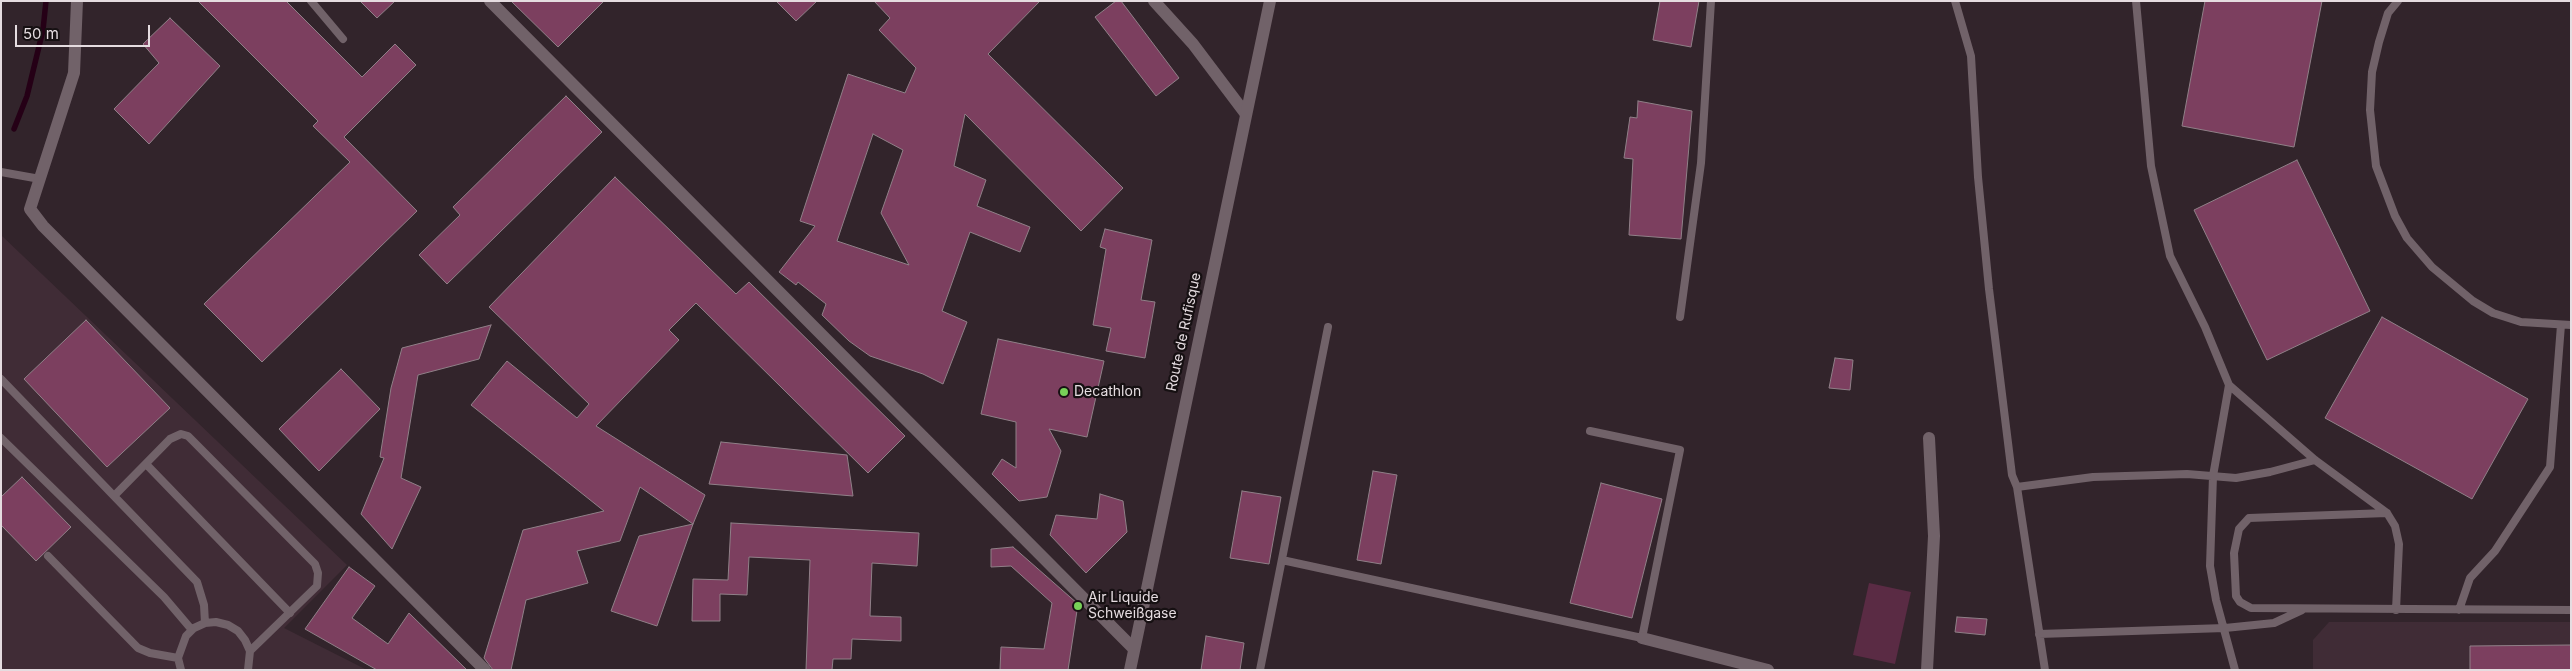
<!DOCTYPE html>
<meta charset="utf-8">
<style>
body{margin:0}
#map{position:relative;width:2572px;height:671px;overflow:hidden;background:#32242b;font-family:Inter,sans-serif}
canvas{display:block}
.frame{position:absolute;inset:0;border:2px solid #e5dce0;pointer-events:none}
.scale{position:absolute;left:15px;top:25px;width:135px;height:22px;box-sizing:border-box;border:2px solid #e5dce0;border-top:0;padding-left:6px;font-size:15px;line-height:18px;white-space:nowrap;color:#e5dce0;-webkit-text-stroke:4px #161012;paint-order:stroke}
</style>
<div id="map">
<canvas width="2572" height="671"></canvas>
<div class="frame"></div>
<div class="scale">50 m</div>
</div>
<script>
const ctx = document.querySelector('canvas').getContext('2d');
ctx.lineJoin = 'round';
function fillPath(path, color) { ctx.fillStyle = color; ctx.fill(path, 'evenodd'); }
const poly = rows => new Path2D(rows.map(r => 'M' + r).join(''));
function trace(path, color, width, dash) { ctx.strokeStyle = color; ctx.lineWidth = width; ctx.lineCap = dash ? 'butt' : 'round'; ctx.setLineDash(dash || []); ctx.stroke(path); }
function label(font, color, halo, rows, align = 'center') {
  ctx.font = font + ' Inter,sans-serif'; ctx.lineWidth = 4.5; ctx.setLineDash([]); ctx.textBaseline = 'middle'; ctx.strokeStyle = halo; ctx.fillStyle = color; for (const [text, x, y, turn = 0] of rows) {
    ctx.save(); ctx.translate(x, y); ctx.rotate((+turn || 0) * Math.PI / 180); ctx.textAlign = isNaN(turn) ? turn : align; if (halo) ctx.strokeText(text, 0, 0); ctx.fillText(text, 0, 0); ctx.restore();
  }
}
fillPath(poly([
 [1,235,347,565,284,628,367,670,1,670],
 [2329,622,2571,622,2571,670,2313,670,2313,640]
]), '#402c36');
fillPath(poly([
 [1869,583,1911,592,1895,664,1853,655]
]), '#5a2b44');
trace(poly([
 [14,129,27,96,43,30,46,1]
]), '#250016', 5.5);
const building = poly([
 [198,1,286,1,362,77,395,44,416,65,344,137,417,211,262,362,204,304,350,162,313,126,318,121,198,1],
 [360,1,395,1,377,18,360,1],
 [511,1,604,1,558,47,511,1],
 [776,1,817,1,796,21,776,1],
 [874,1,1040,1,988,54,1123,188,1081,231,965,114,954,166,986,180,977,206,1030,227,1020,252,970,232,942,311,967,322,943,384,923,374,870,356,849,341,822,315,826,304,798,282,796,285,779,272,815,226,800,221,848,74,905,93,916,68,879,30,890,18,874,1],
 [873,134,903,150,881,213,909,265,837,241,873,134],
 [1116,1,1121,1,1179,78,1156,96,1095,17,1116,1],
 [1660,1,1699,1,1691,47,1653,40,1660,1],
 [2205,1,2322,1,2294,147,2182,126,2205,1],
 [170,18,220,66,149,144,114,109,159,63,143,44,170,18],
 [566,96,602,132,447,284,419,255,460,215,453,207,566,96],
 [1638,101,1692,111,1681,239,1629,235,1633,159,1624,158,1630,117,1637,118,1638,101],
 [2297,160,2370,311,2267,360,2194,210,2297,160],
 [615,177,736,294,749,282,905,436,868,473,696,303,669,330,679,340,596,426,705,495,693,524,640,487,620,541,577,551,588,583,526,600,511,670,493,670,484,658,523,530,604,511,471,405,507,361,577,418,589,404,489,307,615,177],
 [1105,229,1152,240,1141,300,1155,302,1145,358,1106,351,1111,328,1093,325,1106,249,1100,247,1105,229],
 [2382,317,2528,399,2472,499,2325,418,2382,317],
 [86,320,170,408,107,467,24,379,86,320],
 [491,325,479,359,418,375,401,478,421,487,392,549,361,514,384,458,380,457,391,388,402,348,491,325],
 [998,339,1104,361,1087,437,1049,429,1061,451,1047,497,1019,501,992,474,1002,459,1016,468,1016,422,981,414,998,339],
 [1835,358,1853,360,1850,390,1829,388,1835,358],
 [341,369,380,409,319,471,279,429,341,369],
 [721,442,847,455,853,496,709,484,721,442],
 [1373,471,1397,475,1381,564,1357,560,1373,471],
 [22,477,71,527,36,561,1,525,1,497,22,477],
 [1601,483,1662,499,1632,618,1570,603,1601,483],
 [1242,491,1281,497,1269,564,1230,558,1242,491],
 [1100,494,1123,501,1127,532,1086,573,1050,535,1056,515,1097,519,1100,494],
 [731,523,919,533,917,566,872,563,870,616,901,617,901,641,852,639,851,659,833,659,832,670,806,670,810,560,749,557,747,595,720,594,720,621,692,621,693,579,728,580,731,523],
 [693,524,657,626,611,611,639,536,693,524],
 [1013,547,1078,604,1068,670,1000,670,1001,647,1044,649,1052,603,1011,566,991,567,991,549,1013,547],
 [349,567,375,586,352,618,388,644,409,613,467,670,377,670,305,629,349,567],
 [1957,617,1987,619,1985,635,1955,632,1957,617],
 [1206,636,1244,643,1240,670,1201,670,1206,636],
 [2571,645,2571,670,2470,670,2470,646,2571,645]
]);
fillPath(building, '#7c3f5f');
trace(building, '#908088', 1);
trace(poly([
 [311,1,343,39],
 [1955,1,1971,56,1978,177,1989,289,2012,475,2017,487,2045,670],
 [2136,1,2151,166,2170,256,2205,327,2229,385,2315,460,2387,513,2395,526,2399,544,2396,610],
 [2398,1,2388,13,2379,42,2372,72,2370,110,2376,166,2395,216,2407,238,2432,267,2473,301,2493,313,2521,322,2571,325],
 [1,172,40,179],
 [1680,317,1701,163,1711,1],
 [1,379,197,582,204,605,205,623],
 [2229,385,2213,476,2210,566,2216,600,2235,670],
 [1,438,164,597,192,630],
 [146,464,290,613],
 [2017,487,2093,477,2158,475,2187,474,2236,478,2270,472,2315,460],
 [114,496,170,439,181,434,188,436,315,564,318,573,317,586,250,651],
 [2387,513,2249,518,2239,529,2234,553,2236,596,2240,602,2251,608,2571,610],
 [48,556,138,648,150,653,178,658],
 [1282,560,1642,638,1680,450,1590,431],
 [2459,610,2470,578,2495,551,2550,467,2561,325],
 [2039,634,2225,628,2274,623,2302,610],
 [181,670,178,658,186,636,194,628,205,623,216,622,228,625,238,631,245,640,250,651,248,670],
 [1260,670,1328,327]
]), '#716269', 8);
trace(poly([
 [77,1,74,73,30,209,43,226,485,670],
 [490,1,1134,649],
 [1154,1,1193,44,1245,113],
 [1642,638,1768,670],
 [1927,670,1934,536,1929,438]
]), '#716269', 12);
trace(poly([
 [1130,670,1270,1]
]), '#716269', 12);
for (const [x, y, r, color] of [
 [1064,392,5,"#78d158"],
 [1078,606,5,"#78d158"]
]) { const dot = new Path2D(); dot.arc(x, y, r, 0, 2 * Math.PI); ctx.fillStyle = color; ctx.fill(dot); trace(dot, '#161012', 2); }
label('14px', '#e5dce0', '#161012', [
 ["Route de Rufisque",1184,332,-78]
]);
label('14px', '#e5dce0', '#161012', [
 ["Decathlon",1074,392],
 ["Air Liquide",1088,598],
 ["Schweißgase",1088,614]
], 'left');
</script>
